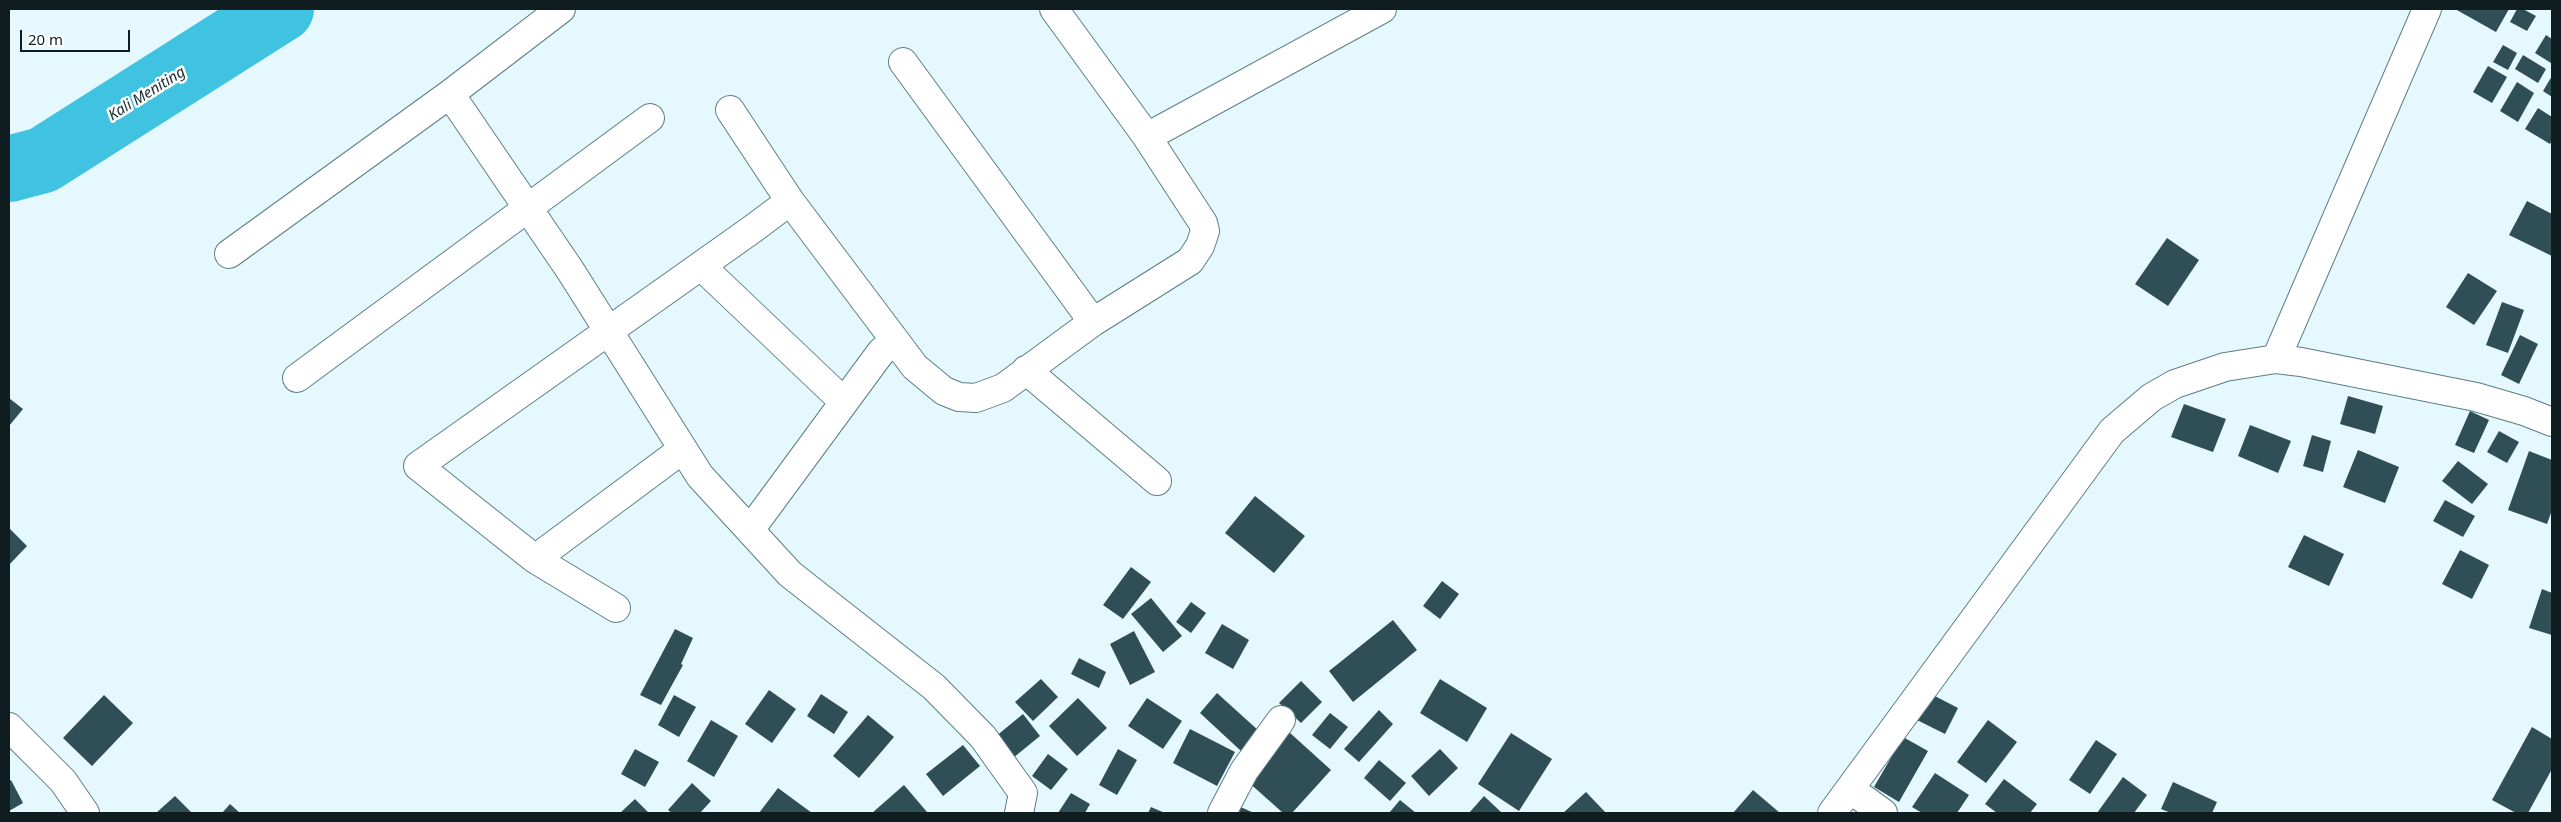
<!DOCTYPE html>
<style>
body{margin:0}
#map{position:relative;width:2561px;height:822px;overflow:hidden;background:#e4f8fe;font-family:"Noto Sans",sans-serif}
canvas{display:block}
.frame{position:absolute;inset:0;border:10px solid #101d20;pointer-events:none}
.scale{position:absolute;left:20px;top:30px;width:110px;height:22px;box-sizing:border-box;border:2px solid #101d20;border-top:0;padding-left:6px;font-size:15px;line-height:18px;white-space:nowrap;color:#101d20;-webkit-text-stroke:4px #fff;paint-order:stroke}
</style>
<div id="map">
<canvas width="2561" height="822"></canvas>
<div class="frame"></div>
<div class="scale">20 m</div>
</div>
<script>
const ctx = document.querySelector('canvas').getContext('2d');
ctx.lineJoin = 'round';
const poly = rows => new Path2D(rows.map(r => 'M' + r).join(''));
function trace(path, color, width, dash) { ctx.strokeStyle = color; ctx.lineWidth = width; ctx.lineCap = dash ? 'butt' : 'round'; ctx.setLineDash(dash || []); ctx.stroke(path); }
function fillPath(path, color) { ctx.fillStyle = color; ctx.fill(path, 'evenodd'); }
function label(font, color, halo, rows, align = 'center') {
  ctx.font = font + ' "Noto Sans",sans-serif'; ctx.lineWidth = 5; ctx.setLineDash([]); ctx.textBaseline = 'middle'; ctx.strokeStyle = halo; ctx.fillStyle = color; for (const [text, x, y, turn = 0] of rows) {
    ctx.save(); ctx.translate(x, y); ctx.rotate((+turn || 0) * Math.PI / 180); ctx.textAlign = isNaN(turn) ? turn : align; if (halo) ctx.strokeText(text, 0, 0); ctx.fillText(text, 0, 0); ctx.restore();
  }
}
trace(poly([
 [9,169,43,160,281,9]
]), '#40c3e0', 66);
fillPath(poly([
 [2455,9,2509,9,2496,32],
 [2517,9,2523,9,2536,16,2527,31,2510,22],
 [2546,35,2552,39,2551,63,2535,53],
 [2503,45,2517,53,2508,70,2493,62],
 [2523,55,2546,69,2538,83,2515,69],
 [2488,66,2507,77,2492,103,2473,92],
 [2552,76,2552,97,2543,91],
 [2517,82,2534,93,2518,122,2500,111],
 [2538,108,2552,117,2552,140,2550,144,2525,129],
 [2527,201,2552,214,2552,256,2509,235],
 [2167,238,2199,260,2168,306,2135,284],
 [2468,273,2497,291,2474,325,2446,307],
 [2502,302,2524,310,2508,353,2486,345],
 [2520,335,2538,344,2519,384,2501,375],
 [2348,396,2383,406,2375,434,2340,424],
 [9,398,23,409,9,426],
 [2184,404,2226,419,2213,452,2171,437],
 [2470,411,2489,420,2474,453,2455,445],
 [2250,425,2291,441,2278,473,2238,456],
 [2499,431,2519,442,2507,463,2487,452],
 [2312,435,2331,441,2323,472,2303,466],
 [2358,450,2399,467,2385,503,2343,487],
 [2529,451,2552,460,2552,510,2547,524,2508,510],
 [2458,461,2488,484,2472,504,2442,481],
 [1255,496,1305,536,1274,573,1225,533],
 [2445,500,2475,516,2463,537,2433,521],
 [9,528,27,546,9,565],
 [2304,535,2344,554,2329,586,2288,567],
 [2460,550,2489,565,2472,599,2442,584],
 [1131,567,1151,582,1123,619,1103,605],
 [1442,581,1459,594,1440,619,1423,606],
 [2542,589,2552,593,2552,635,2529,628],
 [1151,598,1182,636,1163,652,1131,614],
 [1191,602,1206,613,1191,633,1176,622],
 [1393,620,1417,650,1353,702,1329,671],
 [1222,624,1249,640,1233,669,1205,653],
 [675,629,693,638,681,664,683,665,661,705,640,695],
 [1134,631,1155,672,1130,685,1110,644],
 [1079,658,1106,672,1099,688,1071,674],
 [1041,679,1058,697,1033,721,1015,702],
 [1440,679,1487,708,1467,742,1420,713],
 [1301,681,1322,702,1301,723,1279,703],
 [769,690,796,709,772,743,745,724],
 [1217,693,1259,731,1241,751,1200,713],
 [821,694,848,712,834,734,807,716],
 [1931,694,1958,708,1945,734,1917,720],
 [104,695,133,723,92,766,63,738],
 [674,695,696,707,679,737,658,725],
 [1078,698,1107,728,1077,756,1049,726],
 [1147,698,1182,721,1163,749,1128,726],
 [1379,710,1393,724,1359,762,1344,749],
 [1330,713,1348,727,1330,749,1312,735],
 [1023,714,1040,736,1013,758,995,737],
 [868,715,894,737,859,778,833,756],
 [711,720,738,736,714,777,687,761],
 [1988,720,2017,742,1986,783,1957,762],
 [2532,727,2552,739,2552,769,2528,813,2516,813,2492,800],
 [1190,729,1235,752,1217,786,1173,763],
 [1289,732,1331,770,1292,813,1283,813,1246,780],
 [1511,733,1552,759,1519,811,1478,784],
 [1903,737,1928,751,1899,802,1874,787],
 [2096,740,2117,754,2090,794,2069,780],
 [963,745,980,766,943,796,926,774],
 [635,749,659,762,645,787,621,774],
 [1118,749,1137,760,1117,795,1099,785],
 [1440,749,1458,768,1429,796,1411,776],
 [1048,754,1068,769,1051,790,1032,776],
 [1379,760,1406,783,1390,801,1364,778],
 [1935,773,1969,795,1957,813,1922,813,1912,807],
 [2123,777,2147,795,2134,813,2097,813],
 [2004,779,2037,804,2030,813,1997,813,1985,804],
 [11,780,23,803,9,811,9,781],
 [2173,782,2217,802,2212,813,2171,813,2161,809],
 [692,783,711,801,700,813,672,813,668,810],
 [904,785,927,812,872,813],
 [778,788,812,813,759,813],
 [1753,790,1780,813,1733,813],
 [1586,792,1606,813,1563,813],
 [1071,793,1090,804,1085,813,1058,813],
 [175,796,192,813,156,813],
 [1484,796,1502,813,1469,813],
 [635,799,649,813,620,813],
 [1400,800,1416,813,1389,813],
 [230,804,240,813,222,813],
 [1236,805,1254,813,1232,813],
 [1151,807,1165,813,1148,813]
]), '#304e56');
const street = poly([
 [903,62,1093,322],
 [450,94,561,9],
 [730,110,790,201,915,367,944,391,959,397,976,398,1003,388,1093,322,1190,261,1200,246,1205,231,1203,223,1147,137,1054,9],
 [1147,137,1382,9],
 [229,254,450,94,570,270,700,476,790,574,934,687,983,737,1023,793,1019,813],
 [701,266,844,402],
 [2276,359,2427,9],
 [1026,370,1157,481],
 [297,378,650,118],
 [750,530,881,352,894,341],
 [535,559,683,449],
 [616,608,535,559,418,466,754,228,790,201],
 [9,727,63,781,85,813],
 [1850,789,1883,813],
 [1222,813,1244,771,1281,720],
 [1832,813,2112,431,2152,397,2175,384,2225,367,2276,359,2301,362,2476,397,2524,411,2552,422]
]);
trace(street, '#5e7d86', 30);
trace(street, '#fff', 28);
label('italic 15px', '#172d32', '#fff', [
 ["Kali Meniting",147,94,-32]
]);
</script>
